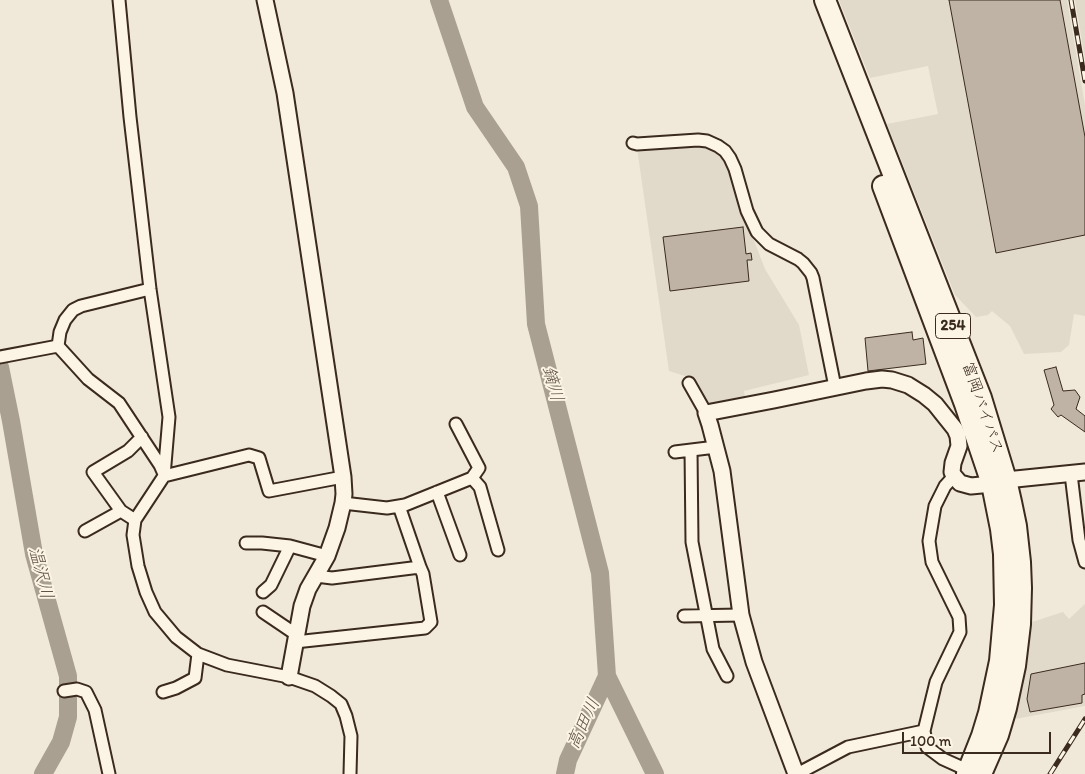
<!DOCTYPE html>
<meta charset="utf-8">
<style>
body{margin:0}
#map{position:relative;width:1085px;height:774px;overflow:hidden;background:#f0e9d9;font-family:Itim,sans-serif}
canvas{display:block}
.scale{position:absolute;left:902px;top:732px;width:149px;height:22px;box-sizing:border-box;border:2px solid #3b2a1e;border-top:0;padding-left:6px;font-size:15px;line-height:18px;white-space:nowrap;color:#3b2a1e;-webkit-text-stroke:4px #fcf5e5;paint-order:stroke}
</style>
<div id="map">
<canvas width="1085" height="774"></canvas>
<div class="scale">100 m</div>
</div>
<script>
const ctx = document.querySelector('canvas').getContext('2d');
ctx.lineJoin = 'round';
function fillPath(path, color) { ctx.fillStyle = color; ctx.fill(path, 'evenodd'); }
const poly = rows => new Path2D(rows.map(r => 'M' + r).join(''));
function trace(path, color, width, dash) { ctx.strokeStyle = color; ctx.lineWidth = width; ctx.lineCap = dash ? 'butt' : 'round'; ctx.setLineDash(dash || []); ctx.stroke(path); }
function label(font, color, halo, rows, align = 'center') {
  ctx.font = font + ' Itim,"Klee One",sans-serif'; ctx.lineWidth = 4; ctx.setLineDash([]); ctx.textBaseline = 'middle'; ctx.strokeStyle = halo; ctx.fillStyle = color; for (const [text, x, y, turn = 0] of rows) {
    ctx.save(); ctx.translate(x, y); ctx.rotate((+turn || 0) * Math.PI / 180); ctx.textAlign = isNaN(turn) ? turn : align; if (halo) ctx.strokeText(text, 0, 0); ctx.fillText(text, 0, 0); ctx.restore();
  }
}
fillPath(poly([
 [839,0,1067,0,1085,105,1085,316,1074,314,1069,345,1061,352,1024,354,1010,326,992,311,988,315,976,317,955,295,887,124,938,114,928,66,870,78],
 [1075,0,1085,0,1085,59],
 [701,144,717,150,727,161,748,225,765,269,799,325,809,375,744,391,745,398,708,404,698,383,685,376,669,371,637,148],
 [1085,604,1085,706,1015,719,1022,688,1032,622,1063,612,1069,619]
]), '#e1d9c9');
trace(poly([
 [439,0,475,107,516,167,529,206,536,324,600,573,607,676,655,774],
 [0,367,11,421,34,554,68,676,68,717,61,742,43,774],
 [565,774,568,760,607,676]
]), '#aaa091', 18);
const building = poly([
 [949,0,1060,0,1085,137,1085,235,996,253,949,0],
 [743,227,746,254,751,253,752,260,747,260,749,281,670,291,663,237,743,227],
 [912,332,913,340,923,338,926,364,868,371,865,338,912,332],
 [1056,367,1063,391,1075,390,1080,397,1076,409,1085,416,1085,432,1061,415,1058,417,1051,409,1054,405,1044,370,1056,367],
 [1085,663,1085,694,1082,695,1082,703,1030,712,1027,699,1031,674,1085,663]
]);
fillPath(building, '#beb3a4');
trace(building, '#3b2a1e', 1);
const street = poly([
 [119,0,130,117,150,289,169,417,164,476,135,520,133,535,138,566,146,592,155,612,176,637,198,654,227,665,289,677,315,686,331,696,341,704,346,716,351,736,350,774],
 [633,143,637,144,698,140,707,141,718,146,725,151,730,158,735,169,747,211,757,232,769,244,798,259,803,263,811,273,813,278,835,387],
 [58,346,60,332,65,320,73,310,81,306,150,289],
 [0,357,58,346,88,379,119,403,160,465,164,474],
 [689,383,706,413],
 [691,450,692,542,713,649,727,676],
 [675,452,716,447],
 [1071,474,1079,540,1085,562],
 [164,476,249,455,259,458,269,491,343,477],
 [954,476,945,486,935,506,929,541,932,562,959,617,960,632,936,682,924,731,927,747,943,759,972,772],
 [472,478,480,487,498,550],
 [437,492,460,555],
 [343,503,387,508,405,505,472,478,479,468,456,424],
 [399,506,420,567],
 [135,520,121,511,93,472,128,451,142,437],
 [85,531,121,511],
 [246,543,262,543,290,546,327,556],
 [263,592,271,585,290,546],
 [263,612,297,635],
 [684,616,741,615],
 [295,642,425,628,431,622,423,574,420,567,332,578,316,576],
 [64,691,77,689,86,692,95,710,109,774],
 [163,692,176,688,195,678,198,654],
 [797,774,848,747,924,731]
]);
const secondary = poly([
 [265,0,285,93,343,477,344,494,343,503,337,528,327,556,308,589,302,606,289,677],
 [796,774,754,662,741,615,722,471,710,425,706,413,774,400,866,381,882,379,892,380,908,385,924,395,935,404,955,429,958,436,959,446,953,463,952,472,954,476,960,483,971,486,992,484,1006,480,1085,472]
]);
const highway = poly([
 [825,0,981,398,1006,480,1011,502,1016,526,1020,562,1021,588,1020,624,1015,666,1006,708,998,735,981,774],
 [883,186,965,404,992,484,1001,529,1004,554,1005,605,1000,661,989,713,982,736,967,774]
]);
trace(street, '#3b2a1e', 15);
trace(secondary, '#3b2a1e', 19);
trace(highway, '#3b2a1e', 24);
trace(street, '#fcf5e5', 11);
trace(secondary, '#fcf5e5', 15);
trace(highway, '#fcf5e5', 20);
const rail = poly([
 [1071,0,1085,81],
 [1050,774,1085,719]
]);
trace(rail, '#3b2a1e', 5);
trace(rail, '#fcf5e5', 3, [9]);
for (const [x, y, w] of [
 [953,326,35]
]) { const box = new Path2D(); box.roundRect(x - w / 2, y - 12.5, w, 25, 4); ctx.fillStyle = '#fcf5e5'; ctx.fill(box); trace(box, '#3b2a1e', 1); }
label('bold 15px', '#3b2a1e', null, [
 ["254",953,326]
]);
label('16px', '#3b2a1e', '#fcf5e5', [
 ["富岡バイパス",982,408,71]
]);
label('italic 18px', '#625346', '#fcf5e5', [
 ["鏑川",552,384,75],
 ["温沢川",40,573,76],
 ["高田川",584,724,-65]
]);
</script>
